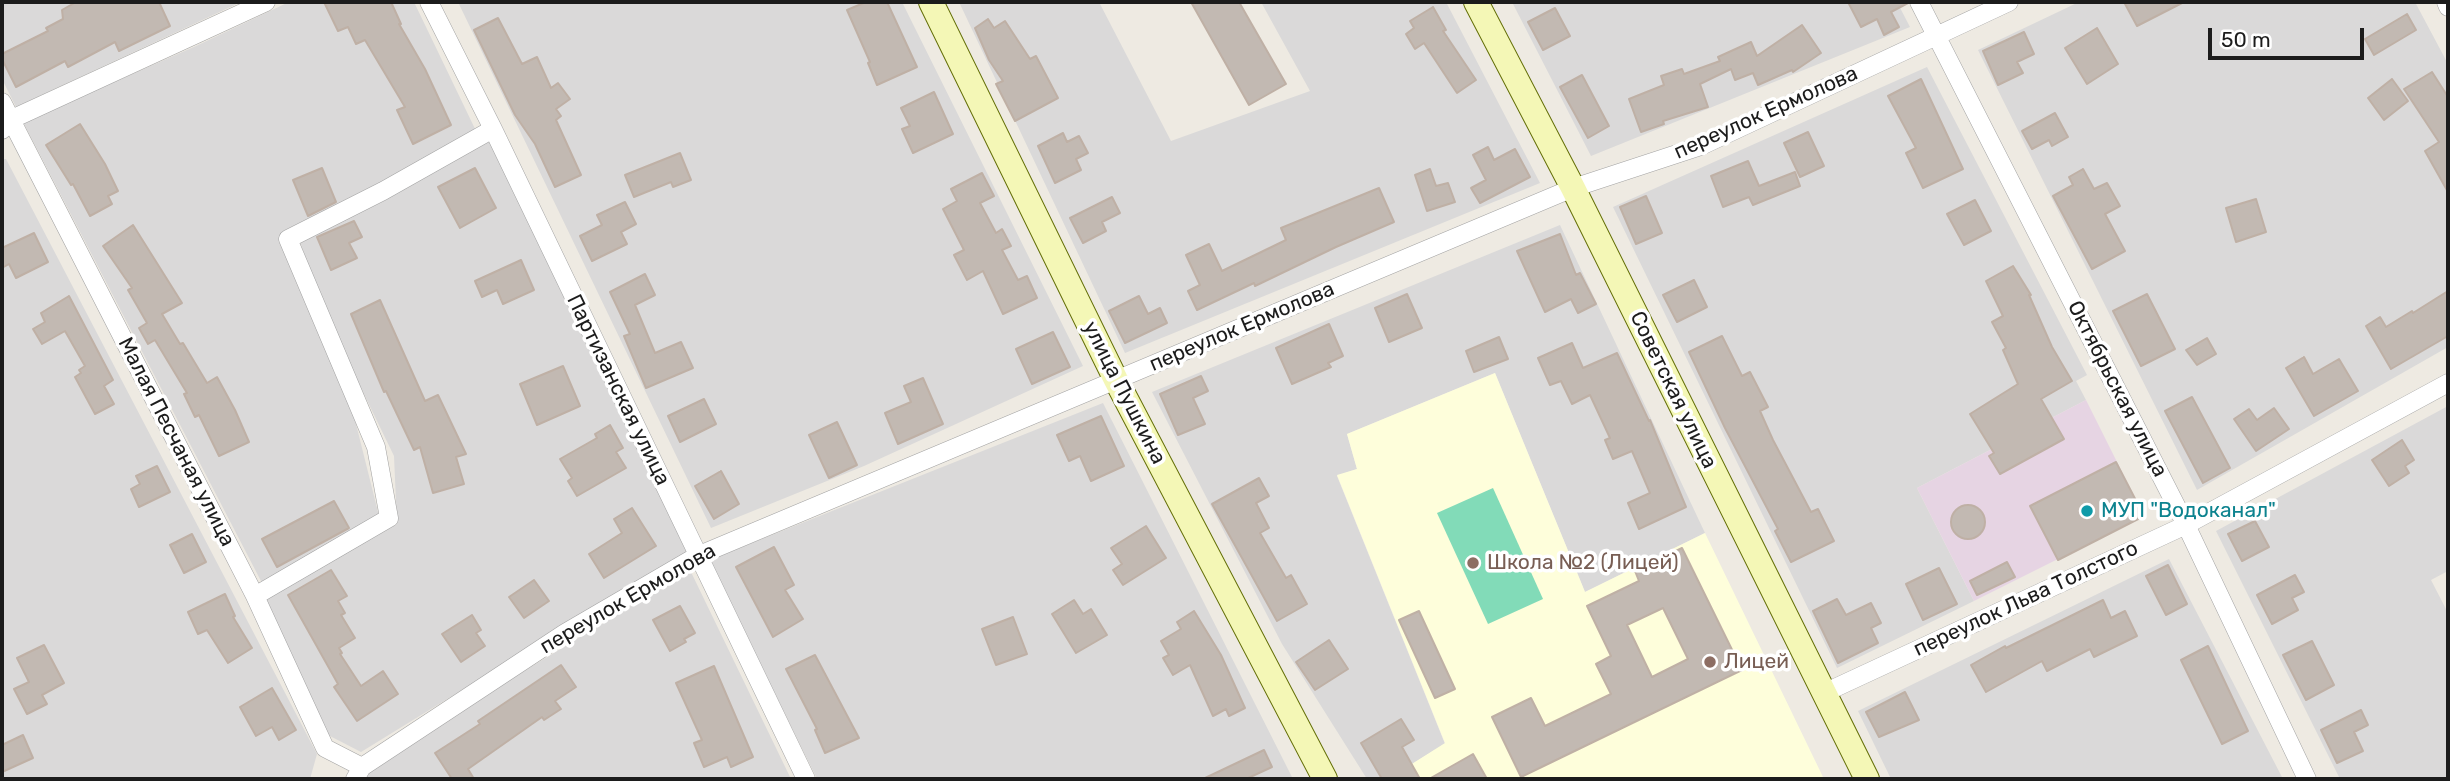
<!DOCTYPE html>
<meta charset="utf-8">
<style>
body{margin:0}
#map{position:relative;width:2450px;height:781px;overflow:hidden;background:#eeeae2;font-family:Rubik,sans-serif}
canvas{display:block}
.frame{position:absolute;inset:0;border:4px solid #1c1c1c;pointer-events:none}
.scale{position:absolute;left:2208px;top:28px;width:156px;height:32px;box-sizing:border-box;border:4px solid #1c1c1c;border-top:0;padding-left:9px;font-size:21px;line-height:24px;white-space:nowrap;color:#1c1c1c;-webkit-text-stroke:5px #fff;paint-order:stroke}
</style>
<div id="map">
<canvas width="2450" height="781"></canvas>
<div class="frame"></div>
<div class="scale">50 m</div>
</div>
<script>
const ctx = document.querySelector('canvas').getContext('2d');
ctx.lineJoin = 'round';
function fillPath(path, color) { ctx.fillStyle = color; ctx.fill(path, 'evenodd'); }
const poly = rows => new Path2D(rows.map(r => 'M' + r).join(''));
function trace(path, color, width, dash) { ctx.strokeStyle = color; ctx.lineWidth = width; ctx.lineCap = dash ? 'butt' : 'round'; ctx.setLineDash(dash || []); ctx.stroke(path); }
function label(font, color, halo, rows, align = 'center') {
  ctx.font = font + ' Rubik,sans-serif'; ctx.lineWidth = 7; ctx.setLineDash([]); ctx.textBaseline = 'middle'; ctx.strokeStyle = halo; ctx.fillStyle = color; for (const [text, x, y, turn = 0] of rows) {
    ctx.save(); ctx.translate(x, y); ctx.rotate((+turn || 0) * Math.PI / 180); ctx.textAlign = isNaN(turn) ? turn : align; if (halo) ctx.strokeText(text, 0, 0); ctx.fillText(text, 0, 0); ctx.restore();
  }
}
fillPath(poly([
 [2,2,241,2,16,107,2,79],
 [289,2,414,2,477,133,283,238,355,420,379,516,262,583,23,122,196,46],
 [458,2,902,2,1083,366,864,466,711,528],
 [959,2,1099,2,1171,141,1310,91,1261,2,1446,2,1540,183,1125,353],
 [1512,2,1897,2,1910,27,1591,156],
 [2079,2,2415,2,2448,64,2448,347,2197,490,1978,50],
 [1927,67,2087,375,2076,381,2086,400,1917,488,1974,601,1837,668,1613,207],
 [490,139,688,551,361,752,328,735,264,599,397,524,394,456,328,320,300,242],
 [2,159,6,159,317,754,310,779,2,779],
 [1560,225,1705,533,1585,592,1495,373,1347,434,1357,469,1337,476,1445,744,1388,779,1367,779,1282,644,1152,392],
 [1103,403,1293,779,817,779,709,560],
 [2448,406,2448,571,2431,580,2448,613,2448,779,2340,779,2216,531],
 [2169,559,2283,779,1891,779,1858,711],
 [690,570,791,779,365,779,370,772,493,690]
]), '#dad9d9');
fillPath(poly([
 [2086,400,2144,516,1974,601,1917,488]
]), '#e6d4e3');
fillPath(poly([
 [1495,373,1585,592,1705,533,1823,777,1818,779,1388,779,1445,743,1337,475,1357,469,1347,434]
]), '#fefedb');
fillPath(poly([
 [1493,488,1543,599,1488,624,1437,513]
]), '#82dbb8');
const building = poly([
 [76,2,159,2,170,26,119,51,115,42,68,67,65,61,16,87,2,59,2,54,48,31,46,28,63,19,62,10,76,2],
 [324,2,391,2,401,24,399,24,425,69,451,125,413,144,397,110,405,107,365,40,356,44,348,27,338,31,324,2],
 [866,2,887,2,917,67,877,85,868,63,870,62,847,10,866,2],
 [1191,2,1239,2,1286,84,1249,105,1191,2],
 [1848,2,1908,2,1908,3,1891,12,1899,27,1884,35,1877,19,1861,27,1848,2],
 [2124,2,2184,2,2137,26,2124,2],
 [1433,7,1446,30,1443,31,1476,80,1457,93,1424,43,1415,49,1406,34,1414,28,1410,21,1433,7],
 [1555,8,1570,36,1543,50,1528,22,1555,8],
 [2407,14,2416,30,2374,55,2365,39,2407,14],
 [498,18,522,64,537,57,551,88,558,83,570,99,556,109,561,116,556,120,581,175,555,187,535,144,515,115,474,30,498,18],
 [988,19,994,28,1005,21,1030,59,1036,56,1058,98,1015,121,996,84,1003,81,989,60,975,28,988,19],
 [1802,25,1821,53,1793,72,1792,70,1758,85,1753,73,1735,80,1731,69,1700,84,1708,107,1663,121,1664,124,1641,132,1629,99,1664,85,1661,76,1682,69,1684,74,1720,61,1718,57,1751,42,1757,56,1802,25],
 [2097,28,2118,64,2087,84,2065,48,2097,28],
 [2024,32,2034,54,2017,62,2023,73,1998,85,1983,51,2024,32],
 [2432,72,2448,97,2448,192,2425,151,2439,142,2404,89,2432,72],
 [1582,75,1609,126,1588,138,1560,87,1582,75],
 [1921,79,1963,169,1923,188,1906,153,1916,148,1888,96,1921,79],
 [2392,79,2408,101,2384,120,2368,98,2392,79],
 [934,92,953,134,913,153,902,129,910,126,901,108,934,92],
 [2055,113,2068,137,2052,146,2049,140,2032,149,2022,131,2055,113],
 [80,124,105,164,118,191,108,196,112,204,90,216,73,184,71,185,46,145,80,124],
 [1808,132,1824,166,1800,177,1784,143,1808,132],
 [1063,133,1067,142,1079,136,1088,153,1076,159,1081,170,1055,183,1038,146,1063,133],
 [1488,147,1494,160,1515,149,1530,177,1480,203,1471,188,1486,180,1473,155,1488,147],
 [680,153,691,180,673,187,671,182,634,197,625,175,680,153],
 [1748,161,1759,186,1795,172,1800,186,1753,205,1749,197,1723,207,1711,176,1748,161],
 [322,168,336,202,308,216,293,180,322,168],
 [475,168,496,208,460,228,438,187,475,168],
 [1430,169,1436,186,1448,183,1455,202,1427,211,1415,175,1430,169],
 [2083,169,2094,189,2107,183,2120,206,2105,214,2125,251,2092,269,2053,196,2073,185,2069,177,2083,169],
 [982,173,994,196,980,203,996,233,1002,229,1011,246,1002,250,1018,280,1027,276,1037,298,1003,314,983,271,967,280,954,255,964,250,943,209,957,201,951,189,982,173],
 [1379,188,1394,222,1336,247,1255,286,1254,283,1197,310,1188,291,1200,285,1186,255,1209,244,1222,271,1286,240,1281,228,1379,188],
 [1646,196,1662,233,1636,244,1620,207,1646,196],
 [1112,197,1120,213,1102,222,1106,231,1083,243,1070,218,1112,197],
 [2256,199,2266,232,2236,242,2226,208,2256,199],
 [1975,200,1991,231,1964,245,1947,214,1975,200],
 [625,202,636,224,621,232,627,244,592,261,580,236,602,225,597,215,625,202],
 [354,221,362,237,349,243,357,258,331,270,317,237,354,221],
 [133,225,182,303,162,314,180,344,183,343,207,383,217,377,235,410,249,442,219,456,199,415,195,417,184,394,187,393,155,340,148,344,139,328,147,323,128,290,132,288,103,246,133,225],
 [34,233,48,262,16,278,9,264,2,268,2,248,34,233],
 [1560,234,1576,275,1580,273,1596,304,1578,313,1571,299,1545,312,1517,251,1560,234],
 [521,260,534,290,503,304,497,290,482,297,475,281,521,260],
 [2013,266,2031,295,2029,295,2052,347,2072,381,2041,399,2064,439,2000,474,1989,456,1994,453,1970,414,2018,384,2003,350,2006,348,1992,322,2003,316,1986,281,2013,266],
 [645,274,655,295,635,305,655,353,681,342,693,368,646,388,624,336,630,334,610,292,645,274],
 [1694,280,1707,307,1677,322,1663,295,1694,280],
 [2448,291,2448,336,2391,369,2366,326,2380,317,2386,327,2412,311,2413,313,2448,291],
 [1407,294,1422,328,1389,342,1375,308,1407,294],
 [2147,294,2175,349,2141,366,2113,311,2147,294],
 [69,296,113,380,104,386,114,404,95,414,75,377,81,373,79,370,85,366,65,331,42,344,33,329,45,322,41,313,69,296],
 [1139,296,1148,314,1160,308,1167,323,1125,343,1109,311,1139,296],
 [380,300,425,401,438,395,466,454,456,457,464,484,433,493,420,447,414,450,386,391,384,392,351,314,380,300],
 [1329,324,1343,356,1328,363,1331,367,1292,384,1276,348,1329,324],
 [1053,332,1070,367,1032,384,1016,349,1053,332],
 [1722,336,1742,376,1750,372,1768,407,1760,411,1773,440,1811,512,1818,509,1834,541,1791,562,1775,531,1778,529,1725,428,1689,352,1722,336],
 [1499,337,1508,359,1474,372,1466,351,1499,337],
 [2207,338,2216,354,2197,365,2186,350,2207,338],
 [1572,343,1583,368,1617,353,1649,421,1650,420,1686,507,1639,529,1628,503,1650,493,1632,451,1613,459,1605,440,1610,438,1590,395,1572,404,1561,381,1550,385,1538,358,1572,343],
 [2304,357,2313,374,2339,359,2358,391,2314,416,2286,368,2304,357],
 [563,366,580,406,537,425,520,384,563,366],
 [1201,376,1208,391,1193,398,1205,424,1178,435,1160,394,1201,376],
 [923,378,943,424,898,444,885,413,911,402,904,386,923,378],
 [2192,397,2230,468,2203,483,2165,411,2192,397],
 [704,399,716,424,680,442,668,416,704,399],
 [2274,408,2289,429,2256,451,2234,419,2249,409,2257,420,2274,408],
 [1101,416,1124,466,1091,481,1080,456,1069,461,1057,435,1101,416],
 [837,422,857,465,829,478,809,435,837,422],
 [610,425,623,448,616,452,626,468,577,496,568,481,572,478,560,459,597,438,595,434,610,425],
 [2402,440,2414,460,2405,466,2409,473,2389,486,2372,460,2402,440],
 [2116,462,2144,516,2058,560,2030,506,2116,462],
 [157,466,170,492,139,507,131,489,140,484,136,476,157,466],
 [721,471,739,504,714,519,695,486,721,471],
 [1259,478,1269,496,1256,503,1269,528,1260,533,1286,578,1291,575,1307,604,1277,621,1212,504,1259,478],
 [334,501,349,528,277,567,262,539,334,501],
 '1951 522a17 17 0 1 1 34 0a17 17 0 1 1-34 0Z',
 [632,508,656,546,604,578,589,554,622,533,614,519,632,508],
 [2255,521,2269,547,2242,561,2228,534,2255,521],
 [1146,526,1166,558,1123,585,1113,570,1122,564,1111,548,1146,526],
 [192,534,206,562,184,573,170,545,192,534],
 [774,547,794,585,785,590,803,619,773,637,736,567,774,547],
 [1682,548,1742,670,1521,777,1492,717,1531,698,1545,726,1611,694,1596,664,1611,656,1587,606,1639,581,1635,571,1682,548],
 [1663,608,1688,659,1652,677,1627,625,1663,608],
 [2007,562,2015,577,1977,595,1970,581,2007,562],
 [2168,565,2187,604,2166,615,2146,576,2168,565],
 [1939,568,1957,604,1923,620,1906,584,1939,568],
 [331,570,347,596,338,601,345,613,341,615,355,638,339,648,342,653,340,654,361,686,383,671,398,694,357,721,334,687,338,684,288,595,331,570],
 [2295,575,2304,592,2292,598,2298,610,2272,624,2257,595,2295,575],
 [534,580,549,601,524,618,509,597,534,580],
 [225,594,235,616,233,617,252,648,228,663,207,630,198,634,188,612,225,594],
 [1837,599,1846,615,1871,603,1881,623,1871,628,1878,643,1838,663,1813,611,1837,599],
 [1074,600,1083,614,1091,609,1107,635,1076,653,1052,614,1074,600],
 [2103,600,2111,618,2125,611,2137,636,2094,657,2090,649,2047,671,2042,661,1986,692,1971,665,2005,646,2006,648,2103,600],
 [680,606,695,633,684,639,686,642,670,651,653,620,680,606],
 [1194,611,1221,655,1245,708,1229,716,1226,709,1213,716,1190,665,1173,675,1163,658,1169,655,1161,641,1181,629,1177,622,1194,611],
 [1419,611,1455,689,1435,698,1399,620,1419,611],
 [472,615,481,630,476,633,485,646,461,662,442,634,472,615],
 [1013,617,1027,654,996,665,982,629,1013,617],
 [1329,640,1348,669,1315,690,1296,662,1329,640],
 [2312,641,2334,685,2306,700,2283,655,2312,641],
 [44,645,64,683,42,695,47,704,27,714,14,689,29,682,17,658,44,645],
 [2208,646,2248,731,2222,744,2181,660,2208,646],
 [815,655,859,738,825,753,815,730,817,729,786,669,815,655],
 [561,665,576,687,555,701,561,709,544,720,542,717,468,769,474,779,452,779,435,753,480,724,478,721,561,665],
 [714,666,753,757,731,767,727,757,704,767,694,743,702,740,676,683,714,666],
 [272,688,296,730,279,740,272,727,256,736,240,707,272,688],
 [1905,692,1919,720,1879,737,1866,712,1905,692],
 [2361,710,2368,725,2354,732,2363,751,2337,763,2321,730,2361,710],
 [1401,719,1414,740,1402,747,1420,779,1382,779,1361,743,1401,719],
 [23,735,33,758,2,772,2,745,23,735],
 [1264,750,1272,767,1246,779,1203,779,1264,750],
 [1473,754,1487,779,1429,779,1473,754]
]);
fillPath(building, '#c2b9b2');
trace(building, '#bfb0a5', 2);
const street = poly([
 [429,2,493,129,806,779],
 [1919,2,2186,525,2307,779],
 [2446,2,2448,7],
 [2,102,255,596,325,748,362,767],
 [2,130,12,119,266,2],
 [255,596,389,518,376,447,288,239,383,191,493,129],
 [1824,693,2186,525,2448,383],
 [355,779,362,767,565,633,697,556,1573,188,1701,146,2009,2]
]);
const secondary = poly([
 [931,2,1116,380,1325,779],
 [1476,2,1573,188,1867,779]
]);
trace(street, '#a3a3a3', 19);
trace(secondary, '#646f07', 26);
trace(street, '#fff', 18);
trace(secondary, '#f4f7b6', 24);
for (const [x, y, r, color] of [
 [2087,511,7,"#0f9aa8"],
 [1473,563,7,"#8d6e63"],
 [1710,662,7,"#8d6e63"]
]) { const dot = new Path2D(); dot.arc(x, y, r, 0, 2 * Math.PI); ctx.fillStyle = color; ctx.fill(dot); trace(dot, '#fff', 2.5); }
label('21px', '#1c1c1c', '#fff', [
 ["переулок Ермолова",1766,113,-24],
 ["переулок Ермолова",1242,327,-23],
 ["Октябрьская улица",2117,389,63],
 ["Партизанская улица",618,390,64],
 ["Советская улица",1673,390,64],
 ["улица Пушкина",1124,393,63],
 ["Малая Песчаная улица",176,442,63],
 ["переулок Ермолова",628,599,-30],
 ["переулок Льва Толстого",2026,599,-25]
]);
label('21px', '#0d838f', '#fff', [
 ["МУП \"Водоканал\"",2101,511]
], 'left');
label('21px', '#785e54', '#fff', [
 ["Школа №2 (Лицей)",1487,563],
 ["Лицей",1724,662]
], 'left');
</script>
